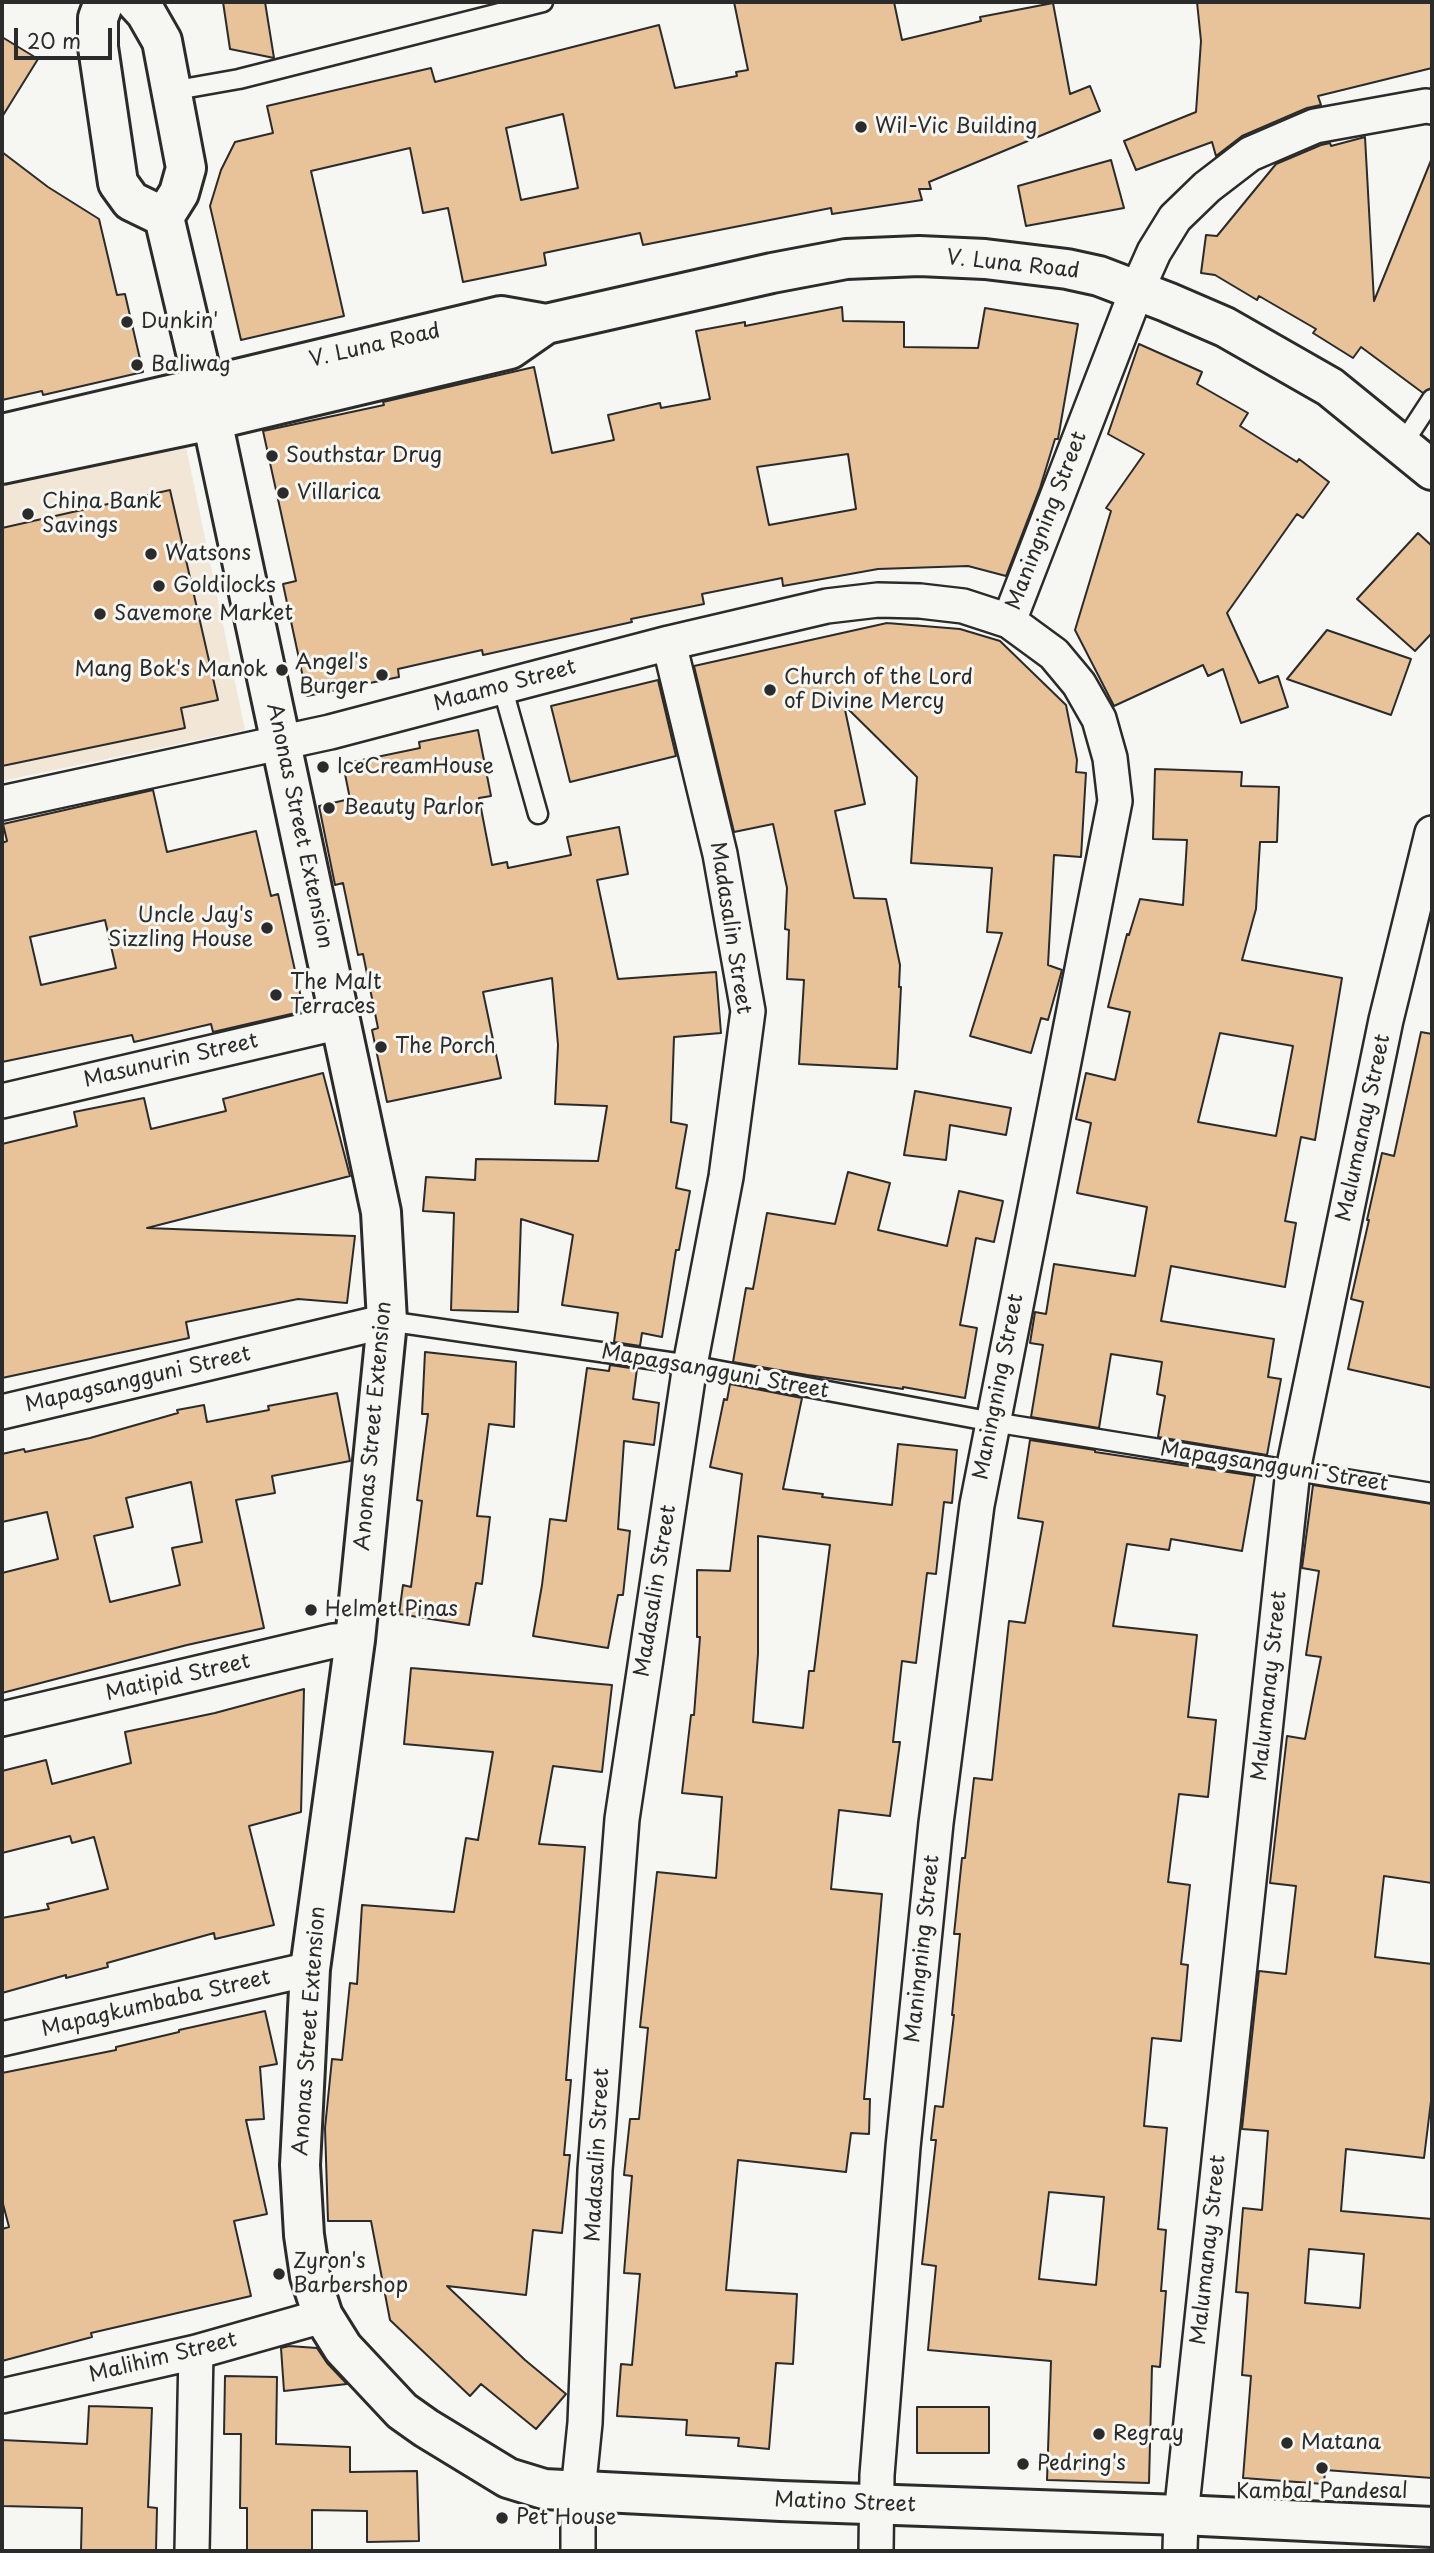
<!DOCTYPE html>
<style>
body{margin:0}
#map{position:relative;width:1434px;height:2553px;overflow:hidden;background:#f6f6f2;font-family:"Playpen Sans",sans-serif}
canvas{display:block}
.frame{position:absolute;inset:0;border:4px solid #2b2b2b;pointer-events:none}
.scale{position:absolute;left:14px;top:28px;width:98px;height:32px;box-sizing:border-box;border:4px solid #2b2b2b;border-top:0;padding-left:9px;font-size:21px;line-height:24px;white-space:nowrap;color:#2b2b2b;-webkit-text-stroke:5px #f6f6f2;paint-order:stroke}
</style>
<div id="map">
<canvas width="1434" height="2553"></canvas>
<div class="frame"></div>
<div class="scale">20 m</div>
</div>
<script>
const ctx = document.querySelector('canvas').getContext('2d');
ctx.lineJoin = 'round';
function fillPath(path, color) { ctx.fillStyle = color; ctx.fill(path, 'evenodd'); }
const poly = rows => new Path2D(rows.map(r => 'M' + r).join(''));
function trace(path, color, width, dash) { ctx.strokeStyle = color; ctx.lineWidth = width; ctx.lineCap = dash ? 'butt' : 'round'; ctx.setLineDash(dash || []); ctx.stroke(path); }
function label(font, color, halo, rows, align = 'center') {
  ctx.font = font + ' "Playpen Sans",sans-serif'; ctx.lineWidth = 6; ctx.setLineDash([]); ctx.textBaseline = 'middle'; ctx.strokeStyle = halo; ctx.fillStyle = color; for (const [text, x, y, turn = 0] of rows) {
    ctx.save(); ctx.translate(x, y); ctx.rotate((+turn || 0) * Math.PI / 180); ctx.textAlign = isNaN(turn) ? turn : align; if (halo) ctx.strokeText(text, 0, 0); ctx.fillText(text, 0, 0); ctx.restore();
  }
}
fillPath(poly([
 [185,442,245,730,2,781,2,483]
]), '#f2e6d7');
const building = poly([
 [223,2,265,2,274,58,230,49,223,2],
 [734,2,894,2,902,40,981,21,980,17,1053,3,1070,94,1090,86,1100,111,929,182,931,189,919,189,922,200,832,214,831,208,643,245,640,233,544,253,546,265,463,282,448,208,423,213,410,148,311,171,344,316,241,340,210,206,221,170,235,142,273,133,267,106,431,68,435,82,659,25,675,88,737,76,736,72,748,70,734,2],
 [563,114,578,188,521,200,506,128,563,114],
 [1197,2,1432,2,1432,68,1318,96,1321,105,1307,108,1242,136,1216,156,1212,142,1136,170,1124,141,1196,112,1201,41,1197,2],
 [2,37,38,59,2,117,2,37],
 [1365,137,1374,301,1432,158,1432,388,1423,393,1361,347,1353,358,1313,333,1316,329,1259,296,1257,300,1215,275,1201,273,1206,235,1217,236,1276,164,1321,145,1330,143,1331,146,1365,137],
 [2,152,48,187,99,219,117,295,125,294,143,372,43,395,42,391,2,400,2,152],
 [1111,160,1124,208,1026,226,1018,186,1111,160],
 [842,307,843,321,904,322,904,347,978,348,985,308,1078,324,1058,439,1055,439,1040,488,1006,576,968,566,878,569,783,586,782,578,702,594,704,604,631,619,632,622,483,655,482,650,398,669,399,677,307,696,283,584,296,581,263,431,384,405,383,402,534,367,552,453,614,440,608,415,660,403,661,408,710,399,696,331,745,322,745,326,842,307],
 [848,454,856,509,769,525,757,467,848,454],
 [1139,344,1202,372,1197,384,1248,413,1240,426,1297,462,1299,459,1329,482,1303,518,1297,514,1227,613,1259,683,1278,676,1288,707,1241,723,1223,669,1208,676,1203,665,1114,706,1075,630,1111,511,1106,508,1144,454,1108,434,1139,344],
 [170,490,218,700,181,708,185,728,2,766,2,528,170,490],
 [1418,533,1432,546,1432,633,1415,651,1357,599,1418,533],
 [887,623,960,629,1000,641,1066,705,1077,760,1076,772,1086,773,1081,857,1054,855,1048,965,1062,970,1048,1020,1041,1018,1031,1053,970,1036,1002,933,987,932,992,868,911,863,917,777,844,705,865,804,835,811,854,898,886,899,900,965,899,987,901,987,897,1069,799,1064,804,980,787,979,789,930,785,929,787,888,773,824,734,832,694,666,887,623],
 [1327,630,1411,659,1391,715,1287,679,1327,630],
 [658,680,676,756,570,782,551,706,658,680],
 [478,730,491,796,479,798,492,865,507,862,508,868,571,855,567,837,619,827,628,874,597,880,618,979,716,972,721,1033,674,1037,671,1122,687,1125,676,1188,690,1191,679,1250,676,1250,662,1337,642,1333,640,1346,614,1342,618,1313,562,1305,573,1235,521,1219,518,1312,451,1310,454,1213,423,1211,426,1177,475,1180,476,1159,598,1161,607,1106,555,1104,558,1045,552,978,483,992,501,1078,387,1102,372,1030,378,1028,363,954,358,955,343,883,335,885,319,806,350,799,343,764,420,748,419,742,478,730],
 [1155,769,1242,772,1241,786,1279,787,1277,842,1260,842,1256,909,1242,960,1342,978,1315,1140,1301,1137,1285,1221,1296,1223,1285,1287,1171,1266,1161,1321,1274,1339,1268,1377,1281,1379,1267,1455,1158,1437,1165,1396,1157,1394,1162,1362,1111,1354,1099,1428,1031,1417,1043,1345,1030,1343,1035,1312,1046,1314,1054,1264,1135,1276,1147,1207,1077,1193,1091,1123,1076,1119,1086,1073,1115,1080,1130,1012,1108,1007,1127,934,1129,935,1140,899,1183,905,1187,840,1153,839,1155,769],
 [1220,1033,1293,1046,1276,1136,1198,1122,1220,1033],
 [153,790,167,852,256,831,271,896,278,894,304,1011,213,1032,211,1024,134,1042,132,1035,2,1062,2,843,7,841,3,824,153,790],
 [105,920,116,968,41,985,30,937,105,920],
 [1421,1032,1432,1034,1432,1388,1348,1369,1363,1302,1351,1299,1369,1220,1367,1220,1382,1153,1394,1156,1421,1032],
 [323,1073,350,1176,147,1228,355,1236,347,1303,298,1299,186,1322,189,1338,2,1378,2,1144,77,1126,74,1112,144,1098,151,1129,226,1111,223,1099,323,1073],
 [915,1091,1011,1108,1006,1135,950,1125,946,1160,904,1155,915,1091],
 [848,1172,890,1183,878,1230,947,1246,959,1191,1003,1201,994,1242,976,1238,960,1325,977,1328,965,1398,903,1387,903,1389,807,1375,733,1362,746,1288,753,1289,767,1213,835,1224,848,1172],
 [425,1352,516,1362,514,1427,489,1424,477,1516,490,1517,482,1584,476,1583,469,1625,399,1614,403,1585,411,1587,422,1501,417,1500,428,1414,422,1414,425,1352],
 [610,1365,637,1369,633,1399,659,1403,654,1445,624,1441,618,1529,630,1531,623,1595,618,1595,608,1648,533,1636,542,1585,550,1519,566,1521,587,1368,609,1371,610,1365],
 [730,1384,802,1398,783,1489,823,1494,822,1497,892,1505,898,1444,957,1450,952,1503,944,1502,936,1574,927,1573,916,1663,902,1661,893,1742,900,1742,890,1816,839,1810,831,1889,882,1894,864,2099,870,2099,869,2134,851,2133,846,2172,738,2160,726,2290,797,2294,793,2364,776,2363,769,2449,738,2446,739,2438,686,2435,687,2420,617,2416,621,2364,632,2365,640,2274,624,2273,632,2176,624,2175,630,2119,639,2119,648,2028,640,2027,657,1872,716,1878,722,1797,682,1793,691,1715,694,1715,700,1637,697,1637,697,1570,730,1571,742,1474,710,1467,724,1399,727,1400,730,1384],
 [758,1536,830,1545,814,1671,809,1671,803,1728,753,1722,758,1654,758,1536],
 [337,1393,350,1461,272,1476,275,1493,236,1500,264,1628,187,1645,2,1693,2,1573,58,1559,47,1512,2,1522,2,1454,24,1449,25,1452,90,1438,178,1413,177,1410,204,1405,207,1422,269,1410,268,1406,337,1393],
 [191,1482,202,1542,172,1548,180,1585,110,1602,94,1536,133,1527,126,1498,191,1482],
 [1030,1440,1095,1450,1095,1452,1255,1476,1242,1551,1171,1539,1169,1550,1127,1544,1113,1626,1197,1635,1188,1717,1216,1720,1208,1797,1179,1794,1168,1882,1190,1885,1181,1964,1188,1965,1181,2041,1152,2038,1144,2126,1167,2128,1158,2229,1166,2230,1161,2291,1166,2291,1160,2367,1152,2366,1149,2483,1047,2480,1051,2361,928,2350,936,2266,922,2264,936,2140,931,2140,935,2106,943,2107,954,2015,952,2015,960,1934,954,1934,962,1858,965,1858,974,1778,992,1780,1009,1621,1025,1623,1043,1522,1018,1518,1030,1440],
 [1049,2192,1104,2197,1096,2285,1039,2279,1049,2192],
 [1313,1485,1432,1504,1432,1883,1384,1876,1375,1957,1432,1964,1432,2093,1424,2158,1346,2149,1341,2211,1432,2219,1432,2478,1325,2470,1324,2484,1243,2478,1251,2376,1242,2375,1248,2293,1236,2292,1243,2208,1262,2210,1268,2131,1242,2129,1259,1971,1286,1974,1296,1886,1270,1883,1287,1736,1305,1739,1321,1657,1306,1655,1319,1571,1302,1568,1313,1485],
 [1309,2249,1364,2254,1360,2308,1305,2303,1309,2249],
 [411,1668,612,1685,602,1772,553,1766,539,1844,585,1847,566,2080,571,2080,564,2155,570,2155,562,2233,533,2230,526,2295,447,2286,525,2360,566,2394,536,2429,481,2384,470,2396,390,2320,371,2221,328,2221,325,2128,332,2059,342,2060,350,1983,357,1984,362,1905,454,1912,466,1838,478,1840,493,1752,404,1744,411,1668],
 [304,1689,301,1812,249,1826,274,1925,215,1939,214,1933,107,1963,108,1967,66,1978,66,1975,2,1993,2,1918,49,1909,47,1904,108,1889,94,1837,72,1843,70,1836,2,1853,2,1771,46,1760,52,1784,131,1763,125,1732,215,1713,304,1689],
 [265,2011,277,2064,260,2067,264,2119,246,2120,267,2214,234,2221,251,2296,91,2333,92,2337,2,2361,2,2229,9,2227,2,2200,2,2073,116,2050,116,2047,179,2032,179,2030,265,2011],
 [289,2346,317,2348,327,2363,347,2384,284,2391,281,2348,289,2346],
 [225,2376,277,2377,276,2444,350,2447,350,2472,417,2471,419,2541,367,2542,367,2511,312,2510,312,2551,247,2551,247,2508,240,2508,241,2434,224,2434,225,2376],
 [89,2406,152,2408,148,2507,157,2508,156,2551,81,2551,82,2508,2,2506,2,2440,87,2444,89,2406],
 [917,2407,989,2407,989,2453,917,2453,917,2407]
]);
fillPath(building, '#e8c298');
trace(building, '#2b2b2b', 2);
const service = poly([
 [171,91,239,79,543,2],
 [1402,445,1432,399],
 [502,686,538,814],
 [387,1321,690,1365,993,1422,1432,1493]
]);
const minor = poly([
 [1009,621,1137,290,1154,252,1175,218,1207,187,1250,154,1315,126,1426,106,1432,107],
 [2,803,330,732,669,643,827,606,878,600,920,601,963,606,1009,621,1054,654,1079,684,1099,719,1110,758,1115,801,977,1505,936,1823,903,2147,877,2475,876,2551],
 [2,1101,341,1022],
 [2,1412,387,1321],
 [2,1719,333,1641,355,1640],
 [2,2039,310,1969],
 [2,2396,196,2352,323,2316],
 [192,2551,196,2352],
 [578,2551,578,2492,585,2423,595,2170,622,1819,690,1365,726,1177,748,1011,720,854,669,643],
 [1180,2551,1181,2515,1293,1470,1386,1020,1432,833]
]);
const tertiary = poly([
 [2,434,204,387],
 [2,464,212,420,381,1212,387,1321,355,1640,310,1969,300,2165,304,2235,310,2276,323,2316,343,2348,402,2411,426,2428,508,2478,544,2489,781,2501,1181,2515,1432,2527]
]);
const secondary = poly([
 [104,2,98,18,98,47,118,183,131,201,164,217],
 [136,2,146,13,162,41,186,168,179,193,164,217,212,420,510,349,546,324,772,273,846,259,919,256,985,259,1067,269,1099,276,1167,302,1225,327,1330,387,1432,470],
 [204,387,501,316,546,324]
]);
trace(service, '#2b2b2b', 23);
trace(minor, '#2b2b2b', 38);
trace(tertiary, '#2b2b2b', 44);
trace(secondary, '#2b2b2b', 44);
trace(service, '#f6f6f2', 18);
trace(minor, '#f6f6f2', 33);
trace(tertiary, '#f6f6f2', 38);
trace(secondary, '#f6f6f2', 38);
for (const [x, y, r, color] of [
 [861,127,7,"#2b2b2b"],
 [127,322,7,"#2b2b2b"],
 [137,365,7,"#2b2b2b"],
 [272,456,7,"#2b2b2b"],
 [283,493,7,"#2b2b2b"],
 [28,514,7,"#2b2b2b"],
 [151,554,7,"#2b2b2b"],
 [159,586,7,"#2b2b2b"],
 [100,614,7,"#2b2b2b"],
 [282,670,7,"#2b2b2b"],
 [382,675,7,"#2b2b2b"],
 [770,690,7,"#2b2b2b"],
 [323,767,7,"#2b2b2b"],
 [329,808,7,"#2b2b2b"],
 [267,928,7,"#2b2b2b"],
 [276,995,7,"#2b2b2b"],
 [381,1047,7,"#2b2b2b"],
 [311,1610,7,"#2b2b2b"],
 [279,2274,7,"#2b2b2b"],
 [1099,2434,7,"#2b2b2b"],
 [1287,2443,7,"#2b2b2b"],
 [1023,2464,7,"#2b2b2b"],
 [1322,2468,7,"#2b2b2b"],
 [502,2518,7,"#2b2b2b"]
]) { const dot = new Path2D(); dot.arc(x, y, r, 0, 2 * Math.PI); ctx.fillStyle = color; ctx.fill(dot); trace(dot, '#f6f6f2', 2.5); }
label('21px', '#2b2b2b', '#f6f6f2', [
 ["Wil-Vic Building",875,127],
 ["Dunkin'",141,322],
 ["Baliwag",151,365],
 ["Southstar Drug",286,456],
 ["Villarica",297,493],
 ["China Bank",42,502],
 ["Savings",42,526],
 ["Watsons",165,554],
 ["Goldilocks",173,586],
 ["Savemore Market",114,614],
 ["Angel's",368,663,"right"],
 ["Burger",368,687,"right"],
 ["Mang Bok's Manok",268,670,"right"],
 ["Church of the Lord",784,678],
 ["of Divine Mercy",784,702],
 ["IceCreamHouse",337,767],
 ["Beauty Parlor",343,808],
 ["Uncle Jay's",253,916,"right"],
 ["Sizzling House",253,940,"right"],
 ["The Malt",290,983],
 ["Terraces",290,1007],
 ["The Porch",395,1047],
 ["Helmet Pinas",325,1610],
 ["Zyron's",293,2262],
 ["Barbershop",293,2286],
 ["Regray",1113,2434],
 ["Matana",1301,2443],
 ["Pedring's",1037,2464],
 ["Kambal Pandesal",1322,2492,"center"],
 ["Pet House",516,2518]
], 'left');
label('21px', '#2b2b2b', '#f6f6f2', [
 ["V. Luna Road",1013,265,6],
 ["V. Luna Road",375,346,-13],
 ["Maningning Street",1047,521,-69],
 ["Maamo Street",505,686,-15],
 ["Anonas Street Extension",299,826,78],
 ["Madasalin Street",730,928,81],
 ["Masunurin Street",171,1061,-13],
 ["Malumanay Street",1364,1128,-78],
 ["Mapagsangguni Street",715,1372,10],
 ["Mapagsangguni Street",138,1380,-13],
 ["Maningning Street",999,1387,-79],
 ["Anonas Street Extension",374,1426,-85],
 ["Mapagsangguni Street",1274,1467,9],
 ["Madasalin Street",656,1591,-81],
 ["Matipid Street",178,1678,-13],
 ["Malumanay Street",1270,1686,-84],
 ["Maningning Street",923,1949,-84],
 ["Mapagkumbaba Street",156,2004,-13],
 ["Anonas Street Extension",310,2031,-86],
 ["Madasalin Street",598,2155,-87],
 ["Malumanay Street",1209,2250,-84],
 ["Malihim Street",163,2358,-14],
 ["Matino Street",845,2503,2]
]);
</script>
